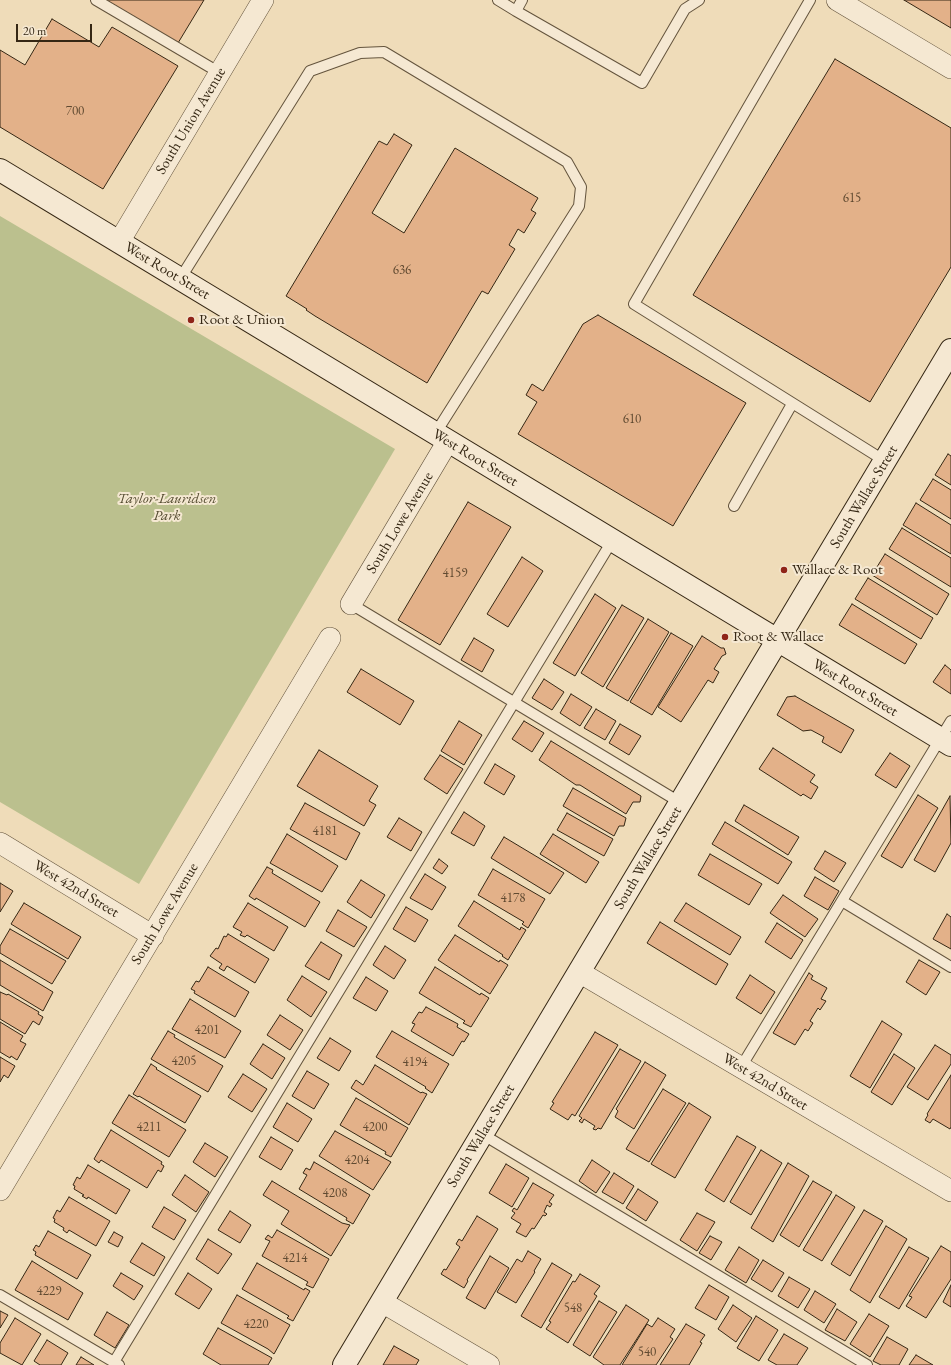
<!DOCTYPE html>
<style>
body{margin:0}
#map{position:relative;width:951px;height:1365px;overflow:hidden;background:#efdcb9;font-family:"EB Garamond",serif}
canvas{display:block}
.scale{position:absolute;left:16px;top:24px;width:76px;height:18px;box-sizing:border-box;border:2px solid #352714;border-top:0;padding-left:5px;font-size:12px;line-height:14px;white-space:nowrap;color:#352714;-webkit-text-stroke:3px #f5e8d2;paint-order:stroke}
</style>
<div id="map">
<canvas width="951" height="1365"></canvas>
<div class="scale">20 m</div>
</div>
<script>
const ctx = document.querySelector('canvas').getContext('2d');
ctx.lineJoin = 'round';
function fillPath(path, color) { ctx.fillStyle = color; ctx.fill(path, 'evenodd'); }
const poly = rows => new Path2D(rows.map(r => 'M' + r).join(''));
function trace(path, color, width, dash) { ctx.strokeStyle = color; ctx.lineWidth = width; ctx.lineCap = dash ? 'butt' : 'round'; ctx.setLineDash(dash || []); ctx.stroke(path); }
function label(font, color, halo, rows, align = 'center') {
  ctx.font = font + ' "EB Garamond",serif'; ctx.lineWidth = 4; ctx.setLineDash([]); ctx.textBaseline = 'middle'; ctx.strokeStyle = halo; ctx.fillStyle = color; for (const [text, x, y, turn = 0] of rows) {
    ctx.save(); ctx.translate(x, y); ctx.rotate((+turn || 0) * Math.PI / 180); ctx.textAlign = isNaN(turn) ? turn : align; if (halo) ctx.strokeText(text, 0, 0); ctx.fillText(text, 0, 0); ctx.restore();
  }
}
fillPath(poly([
 [0,216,395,449,139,884,0,802]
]), '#bbc08e');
const building = poly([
 [106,0,204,0,178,43,106,0],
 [904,0,951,0,951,28,904,0],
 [52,19,99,47,112,27,178,66,103,189,0,127,0,50,25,65,52,19],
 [835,59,951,128,951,267,870,402,693,295,835,59],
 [394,134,412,145,372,213,404,233,455,148,538,198,531,210,536,213,524,233,518,229,509,245,515,249,488,294,482,291,427,383,315,316,306,310,307,309,286,296,379,141,387,145,394,134],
 [598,315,746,403,673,526,518,434,537,402,526,395,532,384,543,391,583,324,598,315],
 [948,454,951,456,951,485,935,475,948,454],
 [933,479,951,490,951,519,920,500,933,479],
 [468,502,511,527,440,645,398,620,468,502],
 [916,503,951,525,951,554,903,525,916,503],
 [902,528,951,558,951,587,889,549,902,528],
 [885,554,949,594,937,615,872,575,885,554],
 [522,557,543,571,508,627,487,614,522,557],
 [868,578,933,618,921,639,855,599,868,578],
 [595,594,616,608,575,676,553,663,595,594],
 [852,604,917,644,905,664,839,625,852,604],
 [622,605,644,618,603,687,581,673,622,605],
 [648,619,669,632,628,701,606,688,648,619],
 [671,633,693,646,652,715,630,702,671,633],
 [702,636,721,648,724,648,726,654,722,656,714,669,719,672,713,683,708,680,681,722,658,707,702,636],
 [474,638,494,650,482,672,461,660,474,638],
 [945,665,951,670,951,694,933,682,945,665],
 [361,669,414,701,400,725,347,692,361,669],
 [544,679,564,692,552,710,532,698,544,679],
 [571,694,592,707,580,726,560,713,571,694],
 [795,696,854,730,841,753,822,742,824,737,811,730,803,731,777,715,787,697,795,696],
 [596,709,616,721,605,740,584,728,596,709],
 [459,721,482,735,464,765,441,751,459,721],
 [524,721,544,733,532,752,512,739,524,721],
 [620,724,641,736,629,755,609,743,620,724],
 [551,741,641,796,640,802,633,802,626,814,580,785,576,785,539,760,551,741],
 [773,748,815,775,810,782,818,787,811,799,803,794,801,796,759,769,773,748],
 [319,750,378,786,369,801,376,805,364,826,297,786,319,750],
 [890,753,910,766,896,788,875,775,890,753],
 [440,755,463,769,447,794,424,779,440,755],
 [495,764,515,776,504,795,484,783,495,764],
 [573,788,626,818,624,826,619,826,614,836,563,806,573,788],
 [918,795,938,808,902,868,881,856,918,795],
 [950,796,951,843,935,872,914,860,950,796],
 [305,803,360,833,346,860,290,829,305,803],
 [744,805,799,837,788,855,735,821,744,805],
 [464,812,485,826,474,846,451,833,464,812],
 [567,813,613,839,604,856,557,830,567,813],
 [399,818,422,832,411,851,387,837,399,818],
 [725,822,792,862,778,884,712,844,725,822],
 [287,834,338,866,322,892,270,863,287,834],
 [553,834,599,862,586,883,540,854,553,834],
 [504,837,564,873,550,894,491,858,504,837],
 [825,851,846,863,834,882,814,869,825,851],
 [710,854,762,884,749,905,698,875,710,854],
 [439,859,448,866,442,874,433,868,439,859],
 [267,867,273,870,272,873,320,902,305,927,256,898,255,900,249,896,267,867],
 [493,869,545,899,528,928,522,924,524,922,478,895,493,869],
 [425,874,446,887,432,910,410,898,425,874],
 [815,877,839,891,828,910,804,896,815,877],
 [361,880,385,895,371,918,347,902,361,880],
 [0,883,13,891,0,912,0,883],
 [783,895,818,919,805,937,770,913,783,895],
 [474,901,520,930,521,927,526,930,508,960,502,956,503,955,458,926,474,901],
 [24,903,81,937,68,959,11,924,24,903],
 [248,903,288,927,274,951,247,935,245,937,240,935,242,932,233,927,248,903],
 [686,903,741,937,730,955,674,921,686,903],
 [406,907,428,920,415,942,393,929,406,907],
 [338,910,367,927,354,947,326,931,338,910],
 [947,914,951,917,951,949,933,939,947,914],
 [660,922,728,964,716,985,647,943,660,922],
 [777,923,803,940,791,959,765,942,777,923],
 [10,929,66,961,52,984,0,953,0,946,10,929],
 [228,934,269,959,255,983,227,966,224,971,219,968,222,964,210,956,216,948,218,949,224,936,226,937,228,934],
 [455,935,499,962,500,960,508,965,490,994,438,960,455,935],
 [321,942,342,955,329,980,305,966,321,942],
 [385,946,406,960,394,979,373,965,385,946],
 [0,960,53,992,43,1011,0,985,0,960],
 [919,960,940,972,926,995,906,982,919,960],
 [208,967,249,992,235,1017,194,993,195,991,191,989,196,981,199,982,208,967],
 [435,967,480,995,481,993,489,998,471,1027,463,1023,465,1021,419,993,435,967],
 [809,973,813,976,811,979,827,988,821,999,826,1001,820,1010,818,1008,810,1021,813,1023,808,1031,805,1029,795,1045,773,1033,809,973],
 [750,975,775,992,761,1014,736,998,750,975],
 [302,976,327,992,311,1017,287,1000,302,976],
 [366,977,388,991,376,1011,353,998,366,977],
 [0,992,7,995,8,994,39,1012,38,1014,43,1017,39,1025,33,1021,25,1034,0,1019,0,992],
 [190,999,241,1031,225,1058,172,1029,190,999],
 [426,1007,458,1024,457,1027,469,1034,464,1042,462,1041,453,1056,411,1031,415,1024,412,1023,419,1012,422,1013,426,1007],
 [280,1015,303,1030,290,1050,267,1035,280,1015],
 [882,1021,902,1034,870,1088,850,1076,882,1021],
 [0,1022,23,1036,20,1041,26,1044,17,1060,11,1056,10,1058,0,1052,0,1022],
 [168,1031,175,1035,174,1037,223,1066,208,1092,151,1059,168,1031],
 [392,1031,449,1064,432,1093,425,1088,426,1087,376,1057,392,1031],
 [595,1032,618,1045,575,1116,572,1114,568,1120,550,1109,554,1103,552,1102,595,1032],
 [330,1038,351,1051,339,1071,317,1058,330,1038],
 [263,1044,285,1058,272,1079,250,1064,263,1044],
 [935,1045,951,1055,951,1064,928,1100,907,1087,935,1045],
 [620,1049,641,1061,601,1129,598,1128,596,1130,593,1129,595,1126,584,1119,582,1123,579,1121,582,1118,579,1116,620,1049],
 [894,1054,915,1068,892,1105,871,1092,894,1054],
 [0,1057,15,1066,8,1078,4,1075,0,1082,0,1057],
 [645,1062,666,1075,634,1129,615,1117,618,1111,616,1109,645,1062],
 [151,1064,157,1068,156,1069,201,1096,185,1123,139,1096,138,1097,133,1094,151,1064],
 [375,1065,421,1093,422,1092,427,1094,409,1125,351,1088,356,1080,363,1085,375,1065],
 [307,1071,329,1084,314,1109,292,1096,307,1071],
 [243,1074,267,1089,252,1112,228,1097,243,1074],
 [951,1075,951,1127,950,1129,933,1119,930,1123,925,1120,928,1115,927,1114,951,1075],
 [663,1089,686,1103,649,1162,626,1149,663,1089],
 [129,1095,186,1130,169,1157,112,1123,129,1095],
 [356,1098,408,1128,391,1157,385,1154,386,1152,340,1125,356,1098],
 [287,1103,312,1119,298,1142,273,1127,287,1103],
 [689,1103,711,1117,675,1178,651,1164,689,1103],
 [111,1130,162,1162,161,1164,164,1166,161,1172,158,1170,147,1188,101,1160,99,1163,94,1159,111,1130],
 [335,1131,391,1162,373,1190,319,1156,335,1131],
 [737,1136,756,1147,724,1202,705,1190,737,1136],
 [271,1137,293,1150,281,1170,259,1157,271,1137],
 [205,1143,228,1157,215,1177,193,1162,205,1143],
 [761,1150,782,1163,751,1215,730,1202,761,1150],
 [592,1160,610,1172,596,1193,579,1181,592,1160],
 [314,1162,370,1195,353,1224,346,1220,347,1218,299,1189,307,1175,303,1173,306,1168,310,1170,314,1162],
 [788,1163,809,1176,773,1242,751,1228,788,1163],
 [506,1164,529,1178,512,1207,489,1193,506,1164],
 [88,1165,130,1190,116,1214,88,1197,87,1199,82,1196,84,1195,74,1189,75,1186,73,1185,77,1177,80,1179,88,1165],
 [614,1173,634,1186,623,1204,602,1192,614,1173],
 [185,1175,209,1192,196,1212,172,1195,185,1175],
 [272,1181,342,1223,350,1225,331,1256,281,1224,289,1211,263,1195,272,1181],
 [813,1181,832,1192,799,1247,780,1235,813,1181],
 [533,1183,554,1195,549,1202,552,1204,550,1207,547,1205,544,1212,547,1214,545,1216,543,1215,534,1229,532,1228,526,1237,516,1232,521,1224,511,1218,515,1213,512,1211,514,1208,517,1210,533,1183],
 [638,1189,658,1202,646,1221,626,1208,638,1189],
 [836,1195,855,1207,822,1261,803,1250,836,1195],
 [69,1197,110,1221,96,1246,69,1230,67,1233,63,1230,64,1228,54,1222,55,1219,53,1218,57,1210,60,1212,69,1197],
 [164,1207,186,1220,174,1240,152,1227,164,1207],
 [864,1210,883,1221,850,1276,831,1264,864,1210],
 [230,1211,251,1225,240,1243,218,1230,230,1211],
 [697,1213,715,1222,697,1251,680,1240,697,1213],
 [477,1216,498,1229,467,1280,468,1281,464,1288,441,1274,444,1269,446,1270,460,1247,456,1244,459,1239,462,1241,477,1216],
 [886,1226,907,1239,870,1303,850,1290,886,1226],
 [277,1230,329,1259,313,1288,306,1285,308,1282,262,1256,270,1241,265,1239,268,1235,272,1238,277,1230],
 [48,1231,91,1255,77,1279,35,1255,36,1252,33,1250,36,1245,39,1247,48,1231],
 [114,1232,123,1237,118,1247,108,1242,114,1232],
 [710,1236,722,1242,711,1260,699,1253,710,1236],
 [208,1239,232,1254,218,1274,196,1259,208,1239],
 [142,1243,165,1257,154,1276,130,1262,142,1243],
 [941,1246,951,1252,951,1279,926,1318,906,1306,912,1297,909,1296,941,1246],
 [739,1247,759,1260,746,1283,725,1270,739,1247],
 [909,1247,929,1258,899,1309,879,1297,909,1247],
 [528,1251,541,1259,534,1271,535,1272,516,1303,497,1292,517,1259,522,1262,528,1251],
 [490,1256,509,1268,485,1309,466,1298,490,1256],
 [763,1260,784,1273,772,1292,751,1279,763,1260],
 [32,1261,83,1293,68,1320,15,1290,32,1261],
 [257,1263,304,1290,305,1288,310,1291,293,1321,287,1318,289,1316,242,1289,257,1263],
 [552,1263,572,1275,541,1328,521,1316,552,1263],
 [121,1273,143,1286,134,1300,113,1286,121,1273],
 [188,1273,212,1289,199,1309,175,1294,188,1273],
 [580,1274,600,1286,594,1294,597,1296,568,1343,546,1329,551,1322,549,1321,573,1281,575,1282,580,1274],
 [789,1277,810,1289,798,1308,778,1296,789,1277],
 [709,1285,729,1297,716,1320,695,1308,709,1285],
 [951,1285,951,1307,943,1302,951,1285],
 [815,1291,836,1304,824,1323,804,1310,815,1291],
 [237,1295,290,1325,274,1354,268,1349,221,1323,237,1295],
 [599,1301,617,1312,590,1356,573,1345,599,1301],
 [626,1305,649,1320,620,1365,604,1365,593,1357,626,1305],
 [733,1305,752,1318,736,1342,718,1329,733,1305],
 [837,1309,857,1322,845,1341,825,1330,837,1309],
 [0,1311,8,1315,0,1328,0,1311],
 [107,1312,129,1325,115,1348,94,1335,107,1312],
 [869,1314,889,1326,870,1357,850,1344,869,1314],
 [756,1316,778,1330,759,1361,737,1348,756,1316],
 [15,1318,41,1334,22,1365,0,1353,0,1343,15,1318],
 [658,1318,675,1329,670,1337,673,1339,656,1365,622,1365,647,1324,652,1327,658,1318],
 [686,1324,705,1335,700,1342,702,1343,689,1365,660,1365,686,1324],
 [218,1328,272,1358,268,1365,221,1365,203,1354,218,1328],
 [784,1334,808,1348,797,1365,777,1365,768,1360,784,1334],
 [887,1337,908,1349,899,1365,881,1365,873,1361,887,1337],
 [47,1340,68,1353,61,1365,40,1365,34,1361,47,1340],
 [394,1346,419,1360,416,1365,383,1365,394,1346],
 [916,1355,933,1365,909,1365,916,1355],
 [81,1357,94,1365,76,1365,81,1357]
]);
fillPath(building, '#e3b189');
trace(building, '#352714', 1);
const lane = poly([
 [96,0,220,73],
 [498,0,516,11],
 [522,0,516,11,642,83,685,9,699,0],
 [810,0,634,304,885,461],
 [180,279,310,71,360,53,384,52,567,162,581,187,579,206,435,434],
 [734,506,792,404],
 [351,604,681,803],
 [842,901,951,967],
 [741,1067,951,721],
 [482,1134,867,1365],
 [0,1295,119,1365],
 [114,1362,612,541]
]);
const street = poly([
 [837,0,951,68],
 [119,242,263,0],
 [351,604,448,441],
 [0,843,153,936],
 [579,972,951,1191],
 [0,1190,330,638],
 [382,1302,489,1365]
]);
const secondary = poly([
 [0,170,951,745],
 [344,1365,951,350]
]);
trace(lane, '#64543d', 12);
trace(street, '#64543d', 22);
trace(secondary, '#352714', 24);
trace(lane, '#f5e8d2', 10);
trace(street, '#f5e8d2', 21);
trace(secondary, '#f5e8d2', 22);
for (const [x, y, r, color] of [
 [191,320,4,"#8f2418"],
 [784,570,4,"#8f2418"],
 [725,637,4,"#8f2418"]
]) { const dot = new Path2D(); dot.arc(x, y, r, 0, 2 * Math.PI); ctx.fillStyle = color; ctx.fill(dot); trace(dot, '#f5e8d2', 1.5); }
label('13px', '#604a31', null, [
 ["700",75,111],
 ["615",852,198],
 ["636",402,270],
 ["610",632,419],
 ["4159",455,573],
 ["4181",325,831],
 ["4178",513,898],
 ["4201",207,1030],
 ["4205",184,1061],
 ["4194",415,1062],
 ["4211",149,1127],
 ["4200",375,1127],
 ["4204",357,1160],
 ["4208",335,1193],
 ["4214",295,1258],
 ["4229",49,1291],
 ["548",573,1308],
 ["4220",256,1324],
 ["540",647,1352]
]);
label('15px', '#352714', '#f5e8d2', [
 ["South Union Avenue",191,121,-59],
 ["West Root Street",167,271,31],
 ["West Root Street",475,458,31],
 ["South Wallace Street",864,497,-59],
 ["South Lowe Avenue",400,523,-59],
 ["West Root Street",855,688,31],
 ["South Wallace Street",648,858,-59],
 ["West 42nd Street",76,889,31],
 ["South Lowe Avenue",165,914,-59],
 ["West 42nd Street",765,1082,31],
 ["South Wallace Street",481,1136,-59]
]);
label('15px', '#352714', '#f5e8d2', [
 ["Root & Union",199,320],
 ["Wallace & Root",792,570],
 ["Root & Wallace",733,637]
], 'left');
label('italic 15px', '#564d32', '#f5e8d2', [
 ["Taylor-Lauridsen",167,499],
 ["Park",167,516]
]);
</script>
